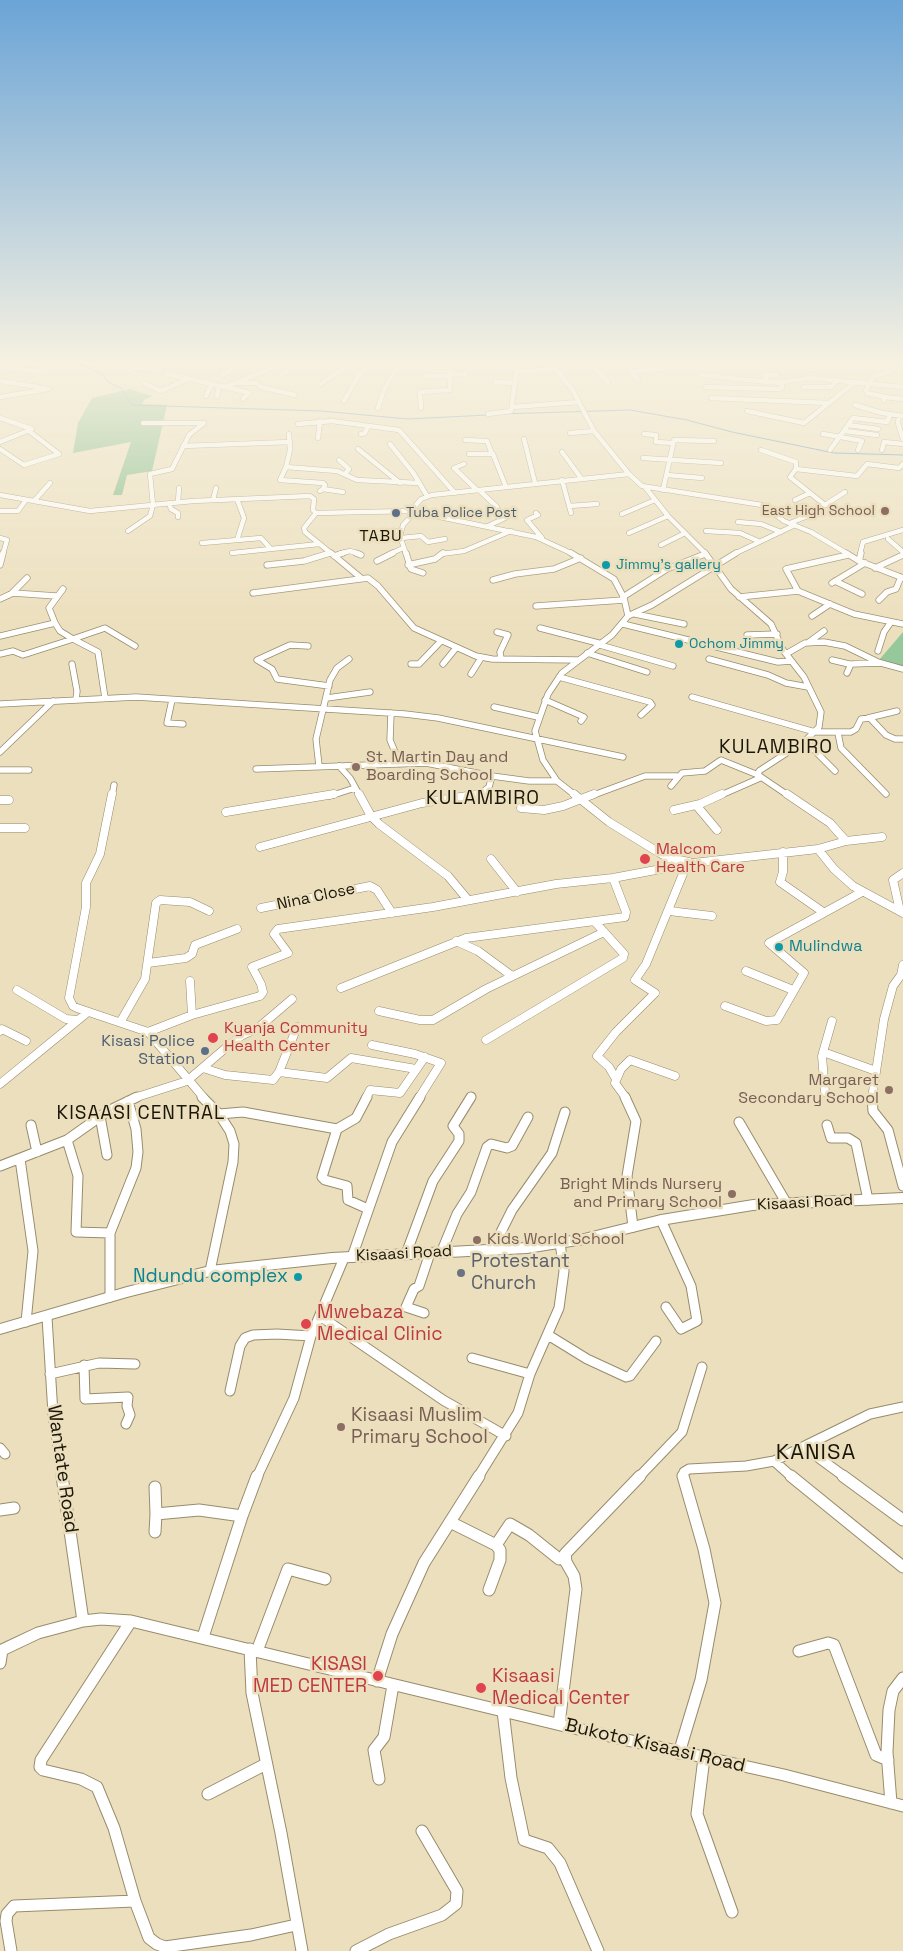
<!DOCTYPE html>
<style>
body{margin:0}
canvas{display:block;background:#ecdfbd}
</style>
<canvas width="903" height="1951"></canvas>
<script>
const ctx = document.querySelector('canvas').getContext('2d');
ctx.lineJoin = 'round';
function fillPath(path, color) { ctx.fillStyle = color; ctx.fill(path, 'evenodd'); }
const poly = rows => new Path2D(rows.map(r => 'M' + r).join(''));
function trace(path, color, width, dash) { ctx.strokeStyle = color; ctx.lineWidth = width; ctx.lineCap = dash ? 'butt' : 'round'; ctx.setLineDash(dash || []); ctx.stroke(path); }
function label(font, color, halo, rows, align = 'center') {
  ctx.font = font + ' "Space Grotesk",sans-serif'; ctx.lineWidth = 5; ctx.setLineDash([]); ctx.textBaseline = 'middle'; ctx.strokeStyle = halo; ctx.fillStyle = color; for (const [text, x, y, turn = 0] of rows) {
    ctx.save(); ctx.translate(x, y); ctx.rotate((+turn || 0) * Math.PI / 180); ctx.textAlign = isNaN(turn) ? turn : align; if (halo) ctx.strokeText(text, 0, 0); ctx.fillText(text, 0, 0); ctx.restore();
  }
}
fillPath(poly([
 [903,632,903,668,879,660]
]), '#95c99c');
fillPath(poly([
 [130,389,152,396,144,400,142,404,167,405,152,471,127,475,122,495,113,495,131,442,73,453,78,423,92,398]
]), '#7db985');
trace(poly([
 [74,361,102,374,108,382,121,388,132,405,321,411,408,419,488,415],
 [501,414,630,410,687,420,732,432,834,453,903,455]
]), '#4f8bbc', 1);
const minorFar4 = poly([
 [119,361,130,363],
 [432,361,430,367,449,367],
 [490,361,518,362],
 [549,361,572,389,594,431,629,474,642,486,762,505,784,521,811,532,848,554],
 [589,361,608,382],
 [633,361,642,370,664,369],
 [679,361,686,364],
 [700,361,704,363],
 [450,363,466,363],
 [0,367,48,372],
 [39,371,47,361],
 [127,371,138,367,156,370,177,361],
 [517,372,555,369],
 [167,374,225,387,268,370,279,361],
 [282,374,303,361],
 [449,374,465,374],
 [223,375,242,361],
 [702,375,768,382],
 [777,375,764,375,768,382,782,383],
 [424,376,449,376],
 [638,380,631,372,642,370],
 [0,381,44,388],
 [495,382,516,383],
 [144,383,161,391,188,379],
 [237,383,257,383,261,387,295,395],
 [321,384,354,361],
 [225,387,249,393,243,399],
 [706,387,778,389,782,388,782,382,811,378,903,387],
 [804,387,831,387,837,381],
 [206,396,212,384],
 [217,396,219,386],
 [0,397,48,389],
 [885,397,903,399],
 [711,398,829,403],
 [884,400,885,397,867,393,866,390,874,376,889,372],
 [344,401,357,378,371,361],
 [855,405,882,413,903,416],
 [513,407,579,402],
 [378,408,384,390,400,361],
 [421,408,420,392,450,390,450,361],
 [747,411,804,423,855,382],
 [488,414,511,411,518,361],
 [899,416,898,423,903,439],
 [0,418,32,429,0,442],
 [298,424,332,421,399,430,455,493],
 [848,425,878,429],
 [845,431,877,435],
 [570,433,594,431],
 [289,434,290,450,286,467,337,471,357,480,419,483],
 [361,434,365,433,368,426],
 [644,434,656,435,656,442,673,443],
 [823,434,841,437],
 [841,437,862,441,858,450],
 [318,438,320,421],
 [524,439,535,483],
 [465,440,487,441,492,454],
 [390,444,414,474,427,496],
 [183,446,290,442],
 [0,449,24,465,59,454,29,431],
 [358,449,400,483],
 [761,450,796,462,796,469,790,477,825,505,818,512,790,523],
 [830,450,853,418,887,422,890,415],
 [882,450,884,442,903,444],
 [562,452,581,478],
 [469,454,493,454,506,487],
 [643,458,721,463],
 [339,460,349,469,345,474],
 [464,464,454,468,477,490],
 [286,467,280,480,323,483,325,485,323,489],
 [796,469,857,476,867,464,899,468,903,464],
 [667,475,702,478],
 [562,480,571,513],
 [645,487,668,516,706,554],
 [479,490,497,507],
 [663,490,674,440,714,441],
 [320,491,323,489,343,492],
 [0,495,90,511,193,501,310,496,314,499,313,510,316,513,411,511,536,537,573,554],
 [237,499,244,518,237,540],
 [213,500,216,488],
 [795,500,810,493],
 [34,501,50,483],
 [178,502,179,488],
 [169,503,171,509,178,513,178,517],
 [825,505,845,492],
 [569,506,597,504],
 [0,511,18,511,26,500],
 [411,511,421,499,432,495,629,474],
 [316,513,304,528,305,532,332,554],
 [536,513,538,515,527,520,542,538],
 [622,514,655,500],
 [738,522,761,524,781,532],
 [488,526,505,518,500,513],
 [128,531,150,516,153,505,150,474,172,469,189,435,204,423,143,423],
 [706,531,740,533,758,541],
 [374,532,400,531],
 [629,533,668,516],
 [0,538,7,540,3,554],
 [401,538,421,536,428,542,445,539],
 [888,539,903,552],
 [202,543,261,538,270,548],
 [661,545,685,533],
 [232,553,319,544],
 [326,554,330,553],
 [339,554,350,551,359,554],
 [390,554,403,548],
 [406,554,400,536,403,525,414,513],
 [441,554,464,551,511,531],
 [734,554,795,525],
 [860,554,863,542,903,530]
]);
const minorFar3 = poly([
 [331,553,361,578],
 [356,553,361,555],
 [406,553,411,569,423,573],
 [571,553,614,579,624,598,628,616,612,635,562,673,548,694,535,731,543,760,557,781,576,796],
 [705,553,731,589,771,624,783,650,804,677,821,712,819,727,805,741,759,771,758,775,789,796],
 [846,553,859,561,903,578],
 [334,556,343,553],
 [377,561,393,553],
 [859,561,861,553],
 [0,565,3,553],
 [267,565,304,561,330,553],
 [408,565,435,559,443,553],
 [875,568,903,555],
 [493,580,515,574,554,569,581,558],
 [835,581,862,594],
 [832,583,865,563],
 [798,591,786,569,848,555],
 [12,593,27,578],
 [253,593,368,578,378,586,414,628,476,656,492,659,578,660],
 [623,597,667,569,705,554],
 [739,597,798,591,854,614,903,624],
 [0,599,13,593,56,596],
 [879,600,887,592,896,589,901,577],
 [536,606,624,600],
 [635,614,684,624],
 [628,616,652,605,736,553],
 [812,616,830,604],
 [55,623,60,631,73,639,105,628,135,646],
 [623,624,778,662,791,661],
 [540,628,602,644],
 [497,632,508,635,500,652,501,659],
 [747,635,777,634],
 [0,636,55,623,49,608,63,589],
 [809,642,824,631],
 [600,645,673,666],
 [308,646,290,645,257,660,272,669,277,679,329,686],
 [878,651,884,632,891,622],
 [587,653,647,672],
 [0,654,13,651,23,655,73,639,98,652,105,698],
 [786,654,805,643,824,642,845,646,880,663],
 [709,659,768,675,786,683,808,687],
 [832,660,849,664],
 [72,664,77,691,76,700],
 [411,664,419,664,441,641],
 [443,664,456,648],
 [847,673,851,664,881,663,903,669],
 [471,674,481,658],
 [559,677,650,702,652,705,641,715],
 [692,697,815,732,851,732,856,729,861,719,870,718,886,735,895,739,903,739],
 [327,698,370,692],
 [172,700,167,723,183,724],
 [545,700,584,717,581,721],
 [0,704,136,697,405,714,438,718,623,757],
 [494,707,538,717],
 [391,713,390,740,400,764],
 [868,718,897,711],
 [838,733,841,748,886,794],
 [805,741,835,771],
 [0,752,53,701],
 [319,766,316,739,330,680,337,668,349,659],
 [339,766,350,778,360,796],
 [256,769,426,763,492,776,529,781,557,781],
 [0,770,29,770],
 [671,786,682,773,705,771,721,760,758,775],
 [112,796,114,785],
 [330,796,355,788],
 [474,796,479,795,489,787,492,776],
 [591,796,645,776,677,776],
 [719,796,760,778]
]);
const minorFar2 = poly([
 [112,794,100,854,86,883,86,907,69,998,73,1006,77,1008,148,1032,204,1098],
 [359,794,371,816,379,824,448,876,468,900],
 [574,794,609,822,658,852,669,858,689,862],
 [0,800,9,800],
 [696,805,717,830],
 [521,808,544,810,563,806,594,794],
 [674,810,700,804,722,794],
 [226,812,334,794],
 [0,828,25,828],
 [846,841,882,837],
 [260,847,422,803,480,794],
 [818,849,834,869,853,886,903,913],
 [783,852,783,872,780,882,823,912],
 [491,859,517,892],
 [261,908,370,886,377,890,392,913],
 [669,911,712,916],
 [900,911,893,880,903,873],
 [456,941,478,951,512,976],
 [148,963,186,958,192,954,195,945,237,929],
 [746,971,793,990],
 [190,981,192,1015],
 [341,988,466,938,625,917,626,912,613,878],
 [17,990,66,1019,78,1020],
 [725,1006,766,1021,777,1020,804,973,769,943,862,892],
 [379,1011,420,1020,433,1020,486,989,602,933],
 [121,1021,145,979,156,903,160,900,190,902,209,911],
 [0,1031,2,1029,26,1041],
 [148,1032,192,1015,260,996,263,992,261,984,252,967,288,953,274,934,278,929,433,907,556,884,613,878,693,863,818,849,846,841,830,823,787,794],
 [486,1040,623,958,624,954,595,922],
 [372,1045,415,1054,441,1063,419,1098],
 [823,1052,876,1071],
 [203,1068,225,1075,273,1080,279,1072,297,1027],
 [279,1072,327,1078,351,1058,416,1069],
 [616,1079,609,1067,597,1056,616,1032,655,993,635,980,646,964,687,864],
 [0,1084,88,1012],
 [825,1092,822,1056,832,1021],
 [134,1098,187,1081,228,1046,241,1036,258,1028,292,999],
 [366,1098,370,1090,400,1093,425,1057],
 [626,1098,615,1083,621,1069,630,1060,675,1076],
 [872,1098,884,1019,893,986,901,975,903,965]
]);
const minorFar1 = poly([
 [202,1097,219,1114,230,1131,234,1144,233,1162,210,1271],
 [625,1097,636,1121,627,1176,633,1227],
 [872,1097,873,1111,888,1130,903,1186],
 [219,1114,243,1112,337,1129,356,1118,367,1097],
 [100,1116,107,1155],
 [739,1122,787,1204],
 [31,1125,37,1152],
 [827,1125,831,1138,848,1138,856,1143,868,1200],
 [337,1129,322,1177,325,1180,347,1186,348,1200,368,1209],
 [67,1140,78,1176,76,1232,110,1233],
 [20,1159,33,1251,26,1322],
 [0,1166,67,1140,108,1111,137,1097],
 [661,1220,691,1286,697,1321,681,1329,666,1307],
 [496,1250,501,1232,512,1210,552,1153,565,1112],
 [441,1253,457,1214,471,1192,487,1147,491,1144,507,1148,512,1146,528,1117],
 [406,1254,433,1181,459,1141,459,1134,453,1126,471,1097],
 [352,1257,392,1142,420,1097],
 [110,1297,110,1233,136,1168,138,1152,136,1129,128,1101],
 [424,1313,406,1307,414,1289,419,1286,430,1253],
 [320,1316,443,1400,506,1436],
 [47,1317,53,1414,62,1477],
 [548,1335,587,1359,626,1377,630,1376,656,1341],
 [472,1358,530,1374],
 [84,1365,85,1399,128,1397,127,1406,130,1415,126,1424],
 [50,1374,99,1363,135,1364],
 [230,1391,240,1346,245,1338,253,1335,277,1334,311,1336],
 [804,1447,845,1477],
 [0,1448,5,1454],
 [774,1461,792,1477],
 [257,1477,294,1398,311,1336,344,1258],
 [478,1477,518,1413,530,1374,559,1308,564,1271,560,1243],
 [639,1477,682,1432,702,1367],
 [683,1477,684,1472,689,1469,746,1466,774,1461,870,1414,903,1407]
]);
const minor = poly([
 [62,1476,83,1621],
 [791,1476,903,1567],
 [843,1476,903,1520],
 [155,1487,156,1514,199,1510,242,1516],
 [0,1510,14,1508],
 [450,1522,496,1545,510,1524,529,1535,559,1559,564,1557],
 [155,1532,156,1514],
 [489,1590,500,1560,500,1550,496,1545],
 [131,1621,41,1760,40,1767,43,1770,81,1779,97,1787,114,1828,135,1901,149,1938,157,1944,165,1947,251,1935,296,1925],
 [203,1637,242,1516,257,1476],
 [250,1649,252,1693,281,1833,302,1951],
 [0,1651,38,1633,83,1621,101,1619,131,1621,569,1727,784,1775,903,1806],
 [257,1651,288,1569,325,1579],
 [799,1651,828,1643,834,1645,876,1755,888,1760],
 [0,1663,2,1650],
 [377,1681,392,1634,424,1563,479,1476],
 [503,1711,511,1778,524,1840,548,1848,560,1863,598,1951],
 [559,1724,576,1589,574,1576,566,1562,565,1554,640,1476],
 [679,1753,701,1680,715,1603,704,1549,683,1476],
 [704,1758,697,1814,732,1912],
 [379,1779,374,1750,384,1737,393,1685],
 [208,1794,266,1764],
 [891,1803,887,1752,889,1710,893,1691,903,1678],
 [11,1951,6,1921,7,1914,14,1906,135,1901],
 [356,1951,389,1934,442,1915,456,1904,457,1891,422,1831]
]);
const major = poly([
 [903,1193,903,1203,753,1210,661,1225,584,1244,527,1253,332,1263,210,1276,127,1297,0,1334,0,1324,127,1287,210,1266,332,1253,527,1243,584,1234,661,1215,753,1200,903,1193]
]);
trace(minorFar4, '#988c6c', 5.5);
trace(minorFar3, '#988c6c', 7);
trace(minorFar2, '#988c6c', 9);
trace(minorFar1, '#988c6c', 11);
trace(minor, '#988c6c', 13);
trace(major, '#988c6c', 2);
trace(minorFar4, '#fff', 4.5);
trace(minorFar3, '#fff', 5.5);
trace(minorFar2, '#fff', 8);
trace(minorFar1, '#fff', 9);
trace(minor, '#fff', 11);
fillPath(major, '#fff');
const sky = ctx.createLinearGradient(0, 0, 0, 634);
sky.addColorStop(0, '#6ba4d6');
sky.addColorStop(0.57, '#f6f1e1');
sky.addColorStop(1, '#f6f1e100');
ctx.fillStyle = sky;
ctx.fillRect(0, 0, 903, 634);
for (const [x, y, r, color] of [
 [885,511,5,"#8d6e63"],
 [396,513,5,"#5c6f8a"],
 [606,565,5,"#0f9aa8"],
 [679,644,5,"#0f9aa8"],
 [356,767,5,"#8d6e63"],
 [645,859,6,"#e0444e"],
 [779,947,5,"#0f9aa8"],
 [213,1038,6,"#e0444e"],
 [205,1051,5,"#5c6f8a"],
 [889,1090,5,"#8d6e63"],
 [732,1194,5,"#8d6e63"],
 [477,1240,5,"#8d6e63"],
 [461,1273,5,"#6b7280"],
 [298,1277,5,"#0f9aa8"],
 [306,1324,6,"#e0444e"],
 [341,1427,5,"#8d6e63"],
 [378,1676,6,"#e0444e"],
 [481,1688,6,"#e0444e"]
]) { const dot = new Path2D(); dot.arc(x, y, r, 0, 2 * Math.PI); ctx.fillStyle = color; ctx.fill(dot); trace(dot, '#ecdfbd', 2); }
label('14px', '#785e54', '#ecdfbd', [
 ["East High School",875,511]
], 'right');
label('14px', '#4e5e75', '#ecdfbd', [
 ["Tuba Police Post",406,513]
], 'left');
label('14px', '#0d838f', '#ecdfbd', [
 ["Jimmy's gallery",616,565],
 ["Ochom Jimmy",689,644]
], 'left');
ctx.letterSpacing = '1px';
label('16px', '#1a1609', '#ecdfbd', [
 ["TABU",381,537]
]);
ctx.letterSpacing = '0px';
label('16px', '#785e54', '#ecdfbd', [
 ["St. Martin Day and",366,758],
 ["Boarding School",366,776],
 ["Margaret",879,1081,"right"],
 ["Secondary School",879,1099,"right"],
 ["Bright Minds Nursery",722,1185,"right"],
 ["and Primary School",722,1203,"right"],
 ["Kids World School",487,1240]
], 'left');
label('16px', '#be3a42', '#ecdfbd', [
 ["Malcom",656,850],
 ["Health Care",656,868],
 ["Kyanja Community",224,1029],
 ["Health Center",224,1047]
], 'left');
label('16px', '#1a1609', '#ecdfbd', [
 ["Nina Close",316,897,-12],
 ["Kisaasi Road",805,1203,-3],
 ["Kisaasi Road",404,1254,-3]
]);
label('16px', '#0d838f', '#ecdfbd', [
 ["Mulindwa",789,947]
], 'left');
label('16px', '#4e5e75', '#ecdfbd', [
 ["Kisasi Police",195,1042],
 ["Station",195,1060]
], 'right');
ctx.letterSpacing = '1px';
label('19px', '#1a1609', '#ecdfbd', [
 ["KULAMBIRO",776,748],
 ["KULAMBIRO",483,799],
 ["KISAASI CENTRAL",141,1114]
]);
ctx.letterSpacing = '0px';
label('19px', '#5b616d', '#ecdfbd', [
 ["Protestant",471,1262],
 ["Church",471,1284]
], 'left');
label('19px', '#0d838f', '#ecdfbd', [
 ["Ndundu complex",288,1277]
], 'right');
label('19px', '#be3a42', '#ecdfbd', [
 ["Mwebaza",317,1313],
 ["Medical Clinic",317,1335],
 ["KISASI",367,1665,"right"],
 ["MED CENTER",367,1687,"right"],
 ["Kisaasi",492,1677],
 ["Medical Center",492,1699]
], 'left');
label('19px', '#785e54', '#ecdfbd', [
 ["Kisaasi Muslim",351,1416],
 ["Primary School",351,1438]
], 'left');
label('19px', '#1a1609', '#ecdfbd', [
 ["Wantate Road",62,1469,82],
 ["Bukoto Kisaasi Road",655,1746,13]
]);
ctx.letterSpacing = '1px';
label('22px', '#1a1609', '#ecdfbd', [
 ["KANISA",816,1453]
]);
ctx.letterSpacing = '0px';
</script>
